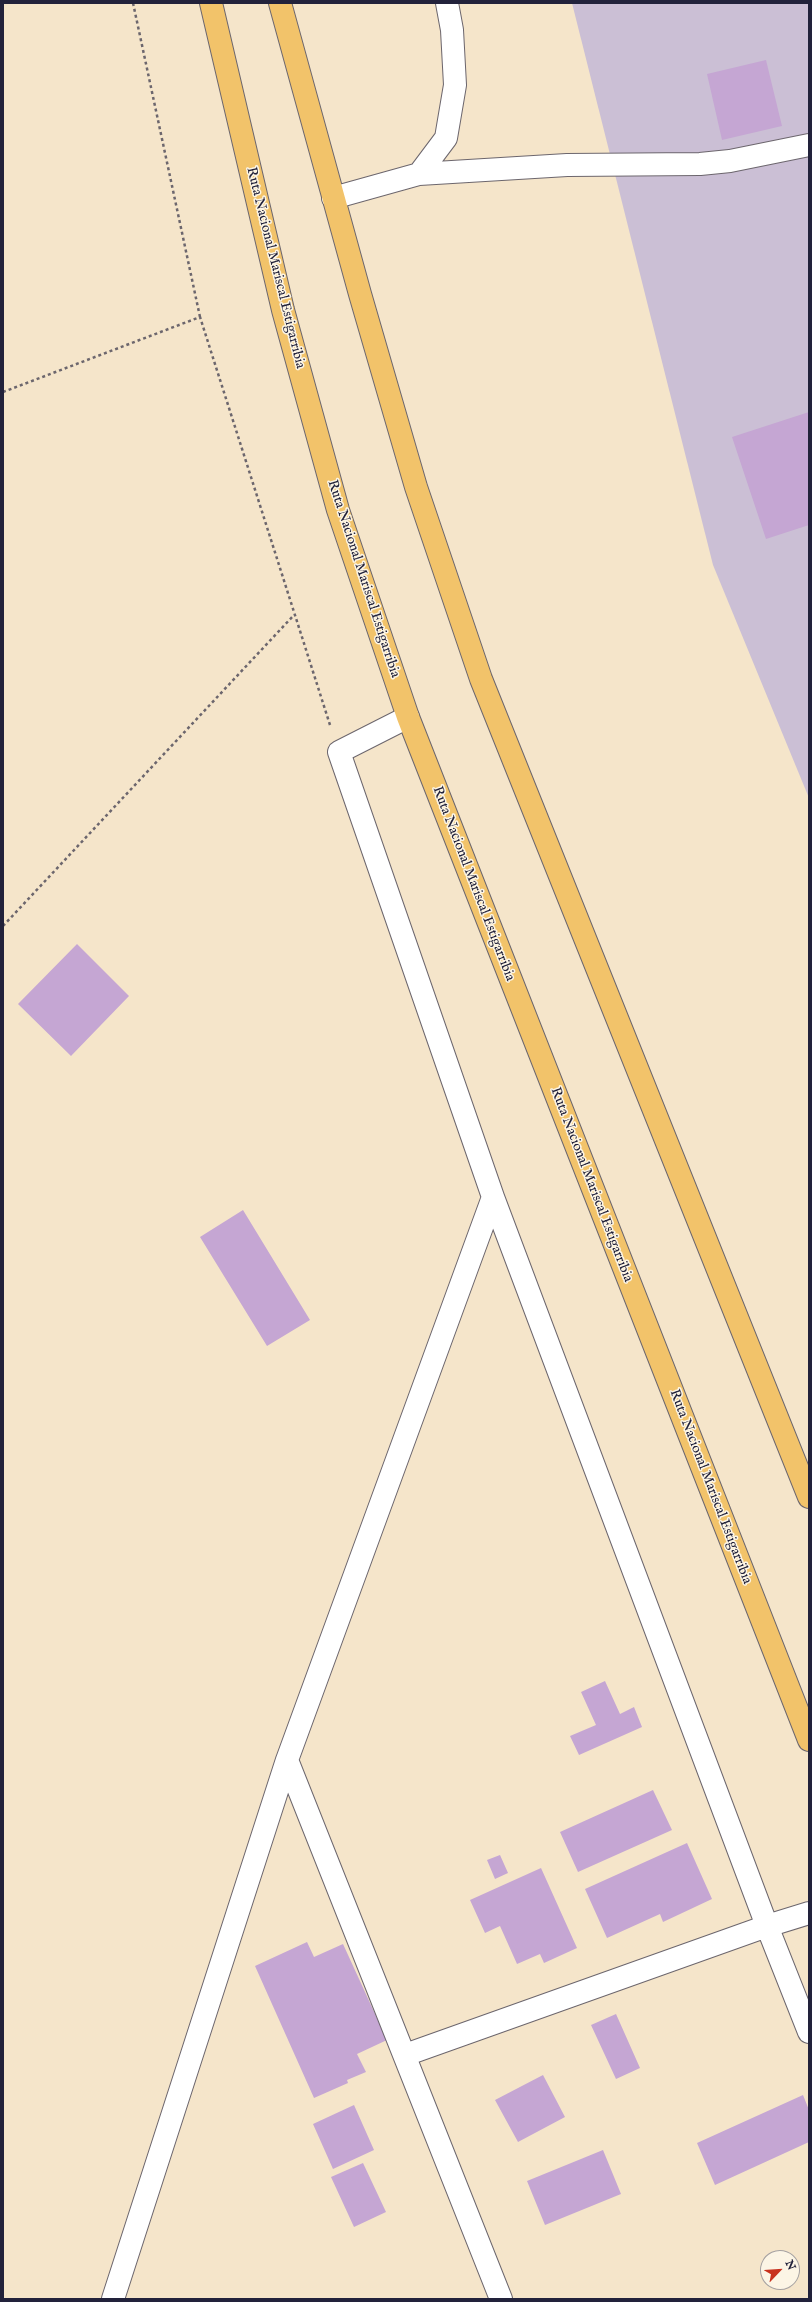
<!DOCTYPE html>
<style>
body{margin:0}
#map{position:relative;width:812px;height:2302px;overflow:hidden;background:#f5e5ca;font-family:"IM FELL English",serif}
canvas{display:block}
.frame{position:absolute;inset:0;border:4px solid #22223b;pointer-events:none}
.north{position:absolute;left:760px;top:2250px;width:40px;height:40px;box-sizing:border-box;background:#fcf5e5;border:1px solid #a5a1a1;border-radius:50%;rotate:65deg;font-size:11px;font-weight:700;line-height:16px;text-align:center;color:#22223b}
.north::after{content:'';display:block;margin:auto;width:14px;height:18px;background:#c8321e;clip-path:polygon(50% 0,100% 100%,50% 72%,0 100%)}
</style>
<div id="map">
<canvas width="812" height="2302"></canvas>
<div class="frame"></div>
<div class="north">N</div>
</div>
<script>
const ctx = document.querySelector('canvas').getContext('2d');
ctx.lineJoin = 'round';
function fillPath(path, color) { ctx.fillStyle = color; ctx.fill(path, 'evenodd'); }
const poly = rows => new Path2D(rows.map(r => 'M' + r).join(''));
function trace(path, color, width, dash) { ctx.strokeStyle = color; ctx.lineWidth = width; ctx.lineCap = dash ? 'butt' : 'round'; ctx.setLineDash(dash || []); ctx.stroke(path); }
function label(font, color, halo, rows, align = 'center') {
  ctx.font = font + ' "IM FELL English",serif'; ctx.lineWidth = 3; ctx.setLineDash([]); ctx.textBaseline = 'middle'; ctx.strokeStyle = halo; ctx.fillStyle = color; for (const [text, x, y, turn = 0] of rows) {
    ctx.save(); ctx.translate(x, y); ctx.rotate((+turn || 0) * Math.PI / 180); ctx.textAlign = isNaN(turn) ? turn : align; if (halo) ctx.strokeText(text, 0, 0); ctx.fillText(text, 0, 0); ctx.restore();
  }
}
fillPath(poly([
 [572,3,809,3,809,798,713,565]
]), '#cbbfd5');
fillPath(poly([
 [766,60,782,126,722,140,707,74],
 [809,412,809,525,766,539,732,437],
 [77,944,129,996,71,1056,18,1004],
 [243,1210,310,1320,267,1346,200,1237],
 [605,1681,620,1714,634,1707,642,1727,579,1755,570,1736,596,1725,581,1692],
 [653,1790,672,1830,578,1872,560,1832],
 [687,1843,712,1899,663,1922,660,1914,607,1938,585,1889],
 [500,1855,508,1873,495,1879,487,1860],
 [541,1868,577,1948,544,1963,540,1954,517,1964,500,1926,485,1933,470,1900],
 [307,1942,314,1957,343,1944,387,2040,357,2054,366,2072,347,2080,348,2083,314,2098,255,1966],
 [616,2014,640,2068,616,2079,591,2025],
 [543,2075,565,2117,518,2142,495,2100],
 [803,2095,809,2110,809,2142,715,2185,697,2143],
 [354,2105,374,2150,333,2169,313,2124],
 [603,2150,621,2194,545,2225,527,2181],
 [363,2163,386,2212,354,2227,331,2177]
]), '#c5a6d3');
const minor = poly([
 [419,174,446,138,455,85,452,30,447,3],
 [333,198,419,174,567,165,700,164,730,161,809,145],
 [493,1197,767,1926,809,2032],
 [287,1760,501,2299],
 [405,2055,767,1926,809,1913],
 [113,2299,287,1760,493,1197,339,752,408,717]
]);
const highway = poly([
 [211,3,283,310,338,510,408,717,809,1740],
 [280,3,360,294,416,487,481,679,809,1497]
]);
trace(minor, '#6c666d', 24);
trace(highway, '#6c666d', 24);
trace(poly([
 [133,3,200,317],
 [3,392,200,317,330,725],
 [3,926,294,615]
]), '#6c666d', 2.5, [3, 3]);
trace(minor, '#fff', 22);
trace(highway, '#f2c36a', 22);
label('14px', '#22223b', '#fcf5e5', [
 ["Ruta Nacional Mariscal Estigarribia",275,268,76],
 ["Ruta Nacional Mariscal Estigarribia",363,579,72],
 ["Ruta Nacional Mariscal Estigarribia",473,884,69],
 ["Ruta Nacional Mariscal Estigarribia",591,1185,69],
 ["Ruta Nacional Mariscal Estigarribia",710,1487,69]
]);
</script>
